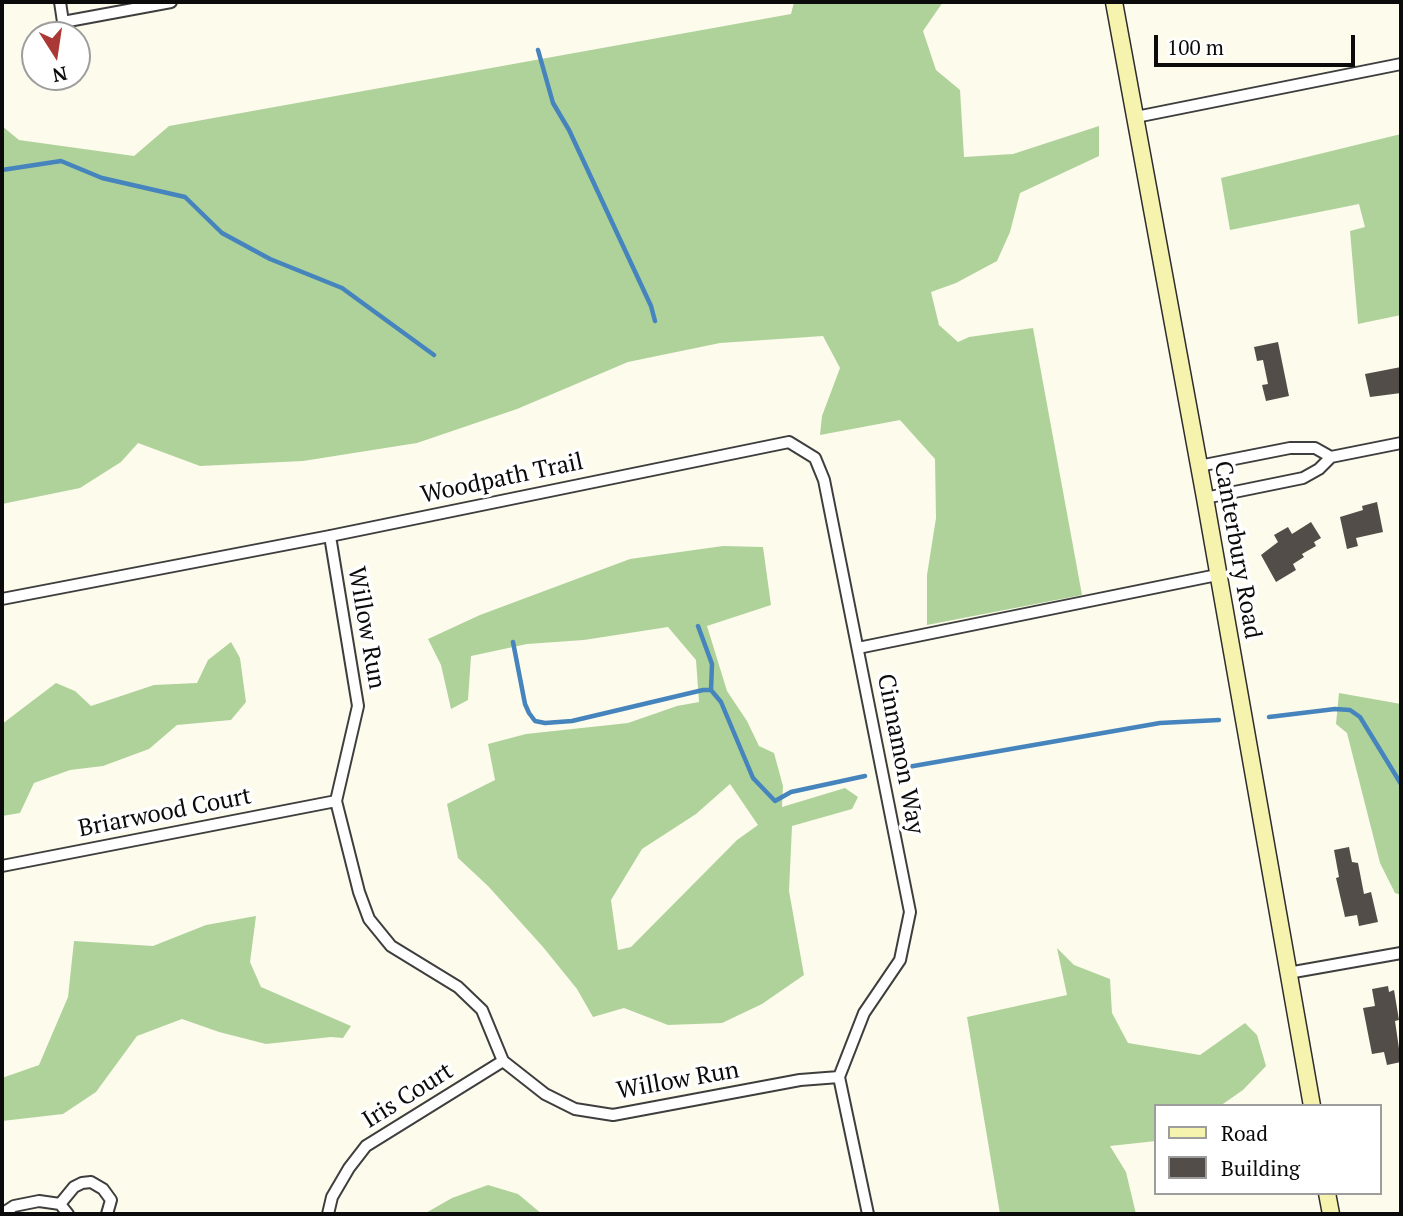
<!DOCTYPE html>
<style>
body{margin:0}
#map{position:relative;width:1403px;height:1216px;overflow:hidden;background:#fdfbec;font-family:"PT Serif",serif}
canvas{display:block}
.frame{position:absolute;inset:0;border:4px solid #0b0b0b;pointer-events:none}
.legend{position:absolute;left:1154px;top:1104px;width:228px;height:91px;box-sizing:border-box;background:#fff;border:2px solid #9d9d9d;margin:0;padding:9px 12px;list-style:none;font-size:21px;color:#0b0b0b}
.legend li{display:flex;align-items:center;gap:14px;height:35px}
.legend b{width:35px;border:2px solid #9d9d9d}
.north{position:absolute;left:21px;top:21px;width:70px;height:70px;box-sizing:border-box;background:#fff;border:2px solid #9d9d9d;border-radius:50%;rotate:168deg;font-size:19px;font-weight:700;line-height:28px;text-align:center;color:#0b0b0b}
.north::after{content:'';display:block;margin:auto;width:24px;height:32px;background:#aa3834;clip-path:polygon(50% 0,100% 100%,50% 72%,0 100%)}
.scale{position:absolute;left:1154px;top:35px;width:201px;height:32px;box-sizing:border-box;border:4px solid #0b0b0b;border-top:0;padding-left:9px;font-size:21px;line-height:24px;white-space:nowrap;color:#0b0b0b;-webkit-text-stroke:5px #fff;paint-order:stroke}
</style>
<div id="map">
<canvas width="1403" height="1216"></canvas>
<div class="frame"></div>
<ul class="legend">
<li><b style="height:9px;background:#f5f3ae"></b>Road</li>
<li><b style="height:19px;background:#524d49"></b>Building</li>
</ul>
<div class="north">N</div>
<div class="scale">100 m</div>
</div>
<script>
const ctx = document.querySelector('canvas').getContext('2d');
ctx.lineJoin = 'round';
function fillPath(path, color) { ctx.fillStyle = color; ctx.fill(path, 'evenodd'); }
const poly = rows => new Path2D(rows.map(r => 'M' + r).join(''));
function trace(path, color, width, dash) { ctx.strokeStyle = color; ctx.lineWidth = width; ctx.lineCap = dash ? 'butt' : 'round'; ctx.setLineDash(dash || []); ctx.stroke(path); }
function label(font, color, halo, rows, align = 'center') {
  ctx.font = font + ' "PT Serif",serif'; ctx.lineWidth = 7; ctx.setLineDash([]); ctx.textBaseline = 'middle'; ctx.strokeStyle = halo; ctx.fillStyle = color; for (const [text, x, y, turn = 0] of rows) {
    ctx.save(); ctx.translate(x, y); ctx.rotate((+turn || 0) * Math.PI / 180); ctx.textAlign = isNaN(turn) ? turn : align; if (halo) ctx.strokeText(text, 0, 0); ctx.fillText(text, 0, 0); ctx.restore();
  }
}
fillPath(poly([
 [794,2,943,2,923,31,936,70,960,90,964,157,1013,154,1099,126,1099,156,1020,193,1010,232,997,261,956,283,931,292,939,325,958,342,969,337,1033,328,1082,595,927,625,927,575,936,518,935,459,900,420,820,435,822,416,840,368,823,336,720,343,628,362,517,409,417,443,303,461,200,466,138,443,121,462,80,488,2,504,2,126,19,140,134,156,169,126,791,14],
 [1401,134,1401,315,1358,324,1350,231,1365,227,1359,204,1230,230,1221,178],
 [723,546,763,547,771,605,707,626,727,691,747,721,759,746,774,753,783,786,782,807,845,788,858,797,852,809,792,826,789,891,804,975,762,1004,722,1023,668,1025,624,1008,593,1017,577,989,543,947,488,886,458,858,447,804,495,780,488,744,526,734,628,723,677,706,699,702,696,660,668,627,584,640,527,644,471,656,468,700,451,709,441,665,428,639,480,615,630,559],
 [730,784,758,825,737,840,631,947,618,950,611,900,642,849,696,814],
 [231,642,240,658,246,702,231,720,177,725,149,749,103,766,70,770,34,783,20,813,2,816,2,724,56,683,75,691,91,706,154,685,197,683,208,660],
 [1339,693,1401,704,1401,895,1395,893,1380,863,1347,733,1336,724],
 [256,916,250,962,261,987,351,1026,343,1038,331,1037,266,1044,219,1032,182,1019,137,1036,96,1092,63,1114,2,1121,2,1078,39,1065,68,997,74,941,153,946,206,925],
 [1057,948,1074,965,1110,979,1112,1013,1128,1043,1200,1055,1245,1023,1257,1035,1266,1066,1243,1090,1220,1106,1156,1106,1156,1141,1110,1146,1126,1172,1136,1214,1000,1214,967,1017,1067,995],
 [488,1185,518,1194,542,1214,424,1214,452,1198]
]), '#afd29b');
trace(poly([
 [538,50,553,103,569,130,597,190,651,306,655,321],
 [2,170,61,161,102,178,185,197,222,233,270,259,342,288,434,355],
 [698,626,712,664,711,690],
 [513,642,525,704,529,713,535,721,545,723,572,721,703,690,711,690,721,702,753,778,775,801,791,792,865,776],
 [1269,717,1335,709,1350,710,1360,717,1401,784],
 [902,768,1160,723,1219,720]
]), '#4684bd', 4.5);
fillPath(poly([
 [1278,342,1289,396,1266,401,1262,385,1268,384,1263,360,1257,361,1254,347],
 [1401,367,1401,393,1370,397,1365,374],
 [1377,502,1383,532,1356,538,1358,546,1347,549,1340,517,1363,510,1362,506],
 [1311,522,1321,538,1314,542,1316,546,1302,554,1304,557,1293,564,1296,570,1276,582,1261,555,1278,542,1274,535,1288,527,1292,534],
 [1349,847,1352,862,1358,863,1364,894,1371,892,1378,922,1359,926,1357,915,1345,917,1336,878,1339,877,1334,850],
 [1388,986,1389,992,1394,990,1399,1020,1395,1021,1401,1062,1387,1065,1384,1052,1372,1054,1363,1008,1375,1006,1372,989]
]), '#524d49');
const street = poly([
 [60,2,63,22,171,2],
 [1136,117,1401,64],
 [1199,466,1290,448,1315,448,1331,457],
 [1205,498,1303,478,1319,469,1331,457,1401,443],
 [330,536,358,706,336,801,359,892,369,919,391,946,458,987,482,1010,503,1061,545,1094,575,1109,613,1115,800,1080,839,1077],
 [2,599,330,536,789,442,815,458,824,480,910,912,900,960,864,1013,839,1077,868,1214],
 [858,648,1217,575],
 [2,866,336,801],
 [1288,973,1401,953],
 [60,1204,74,1187,82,1183,91,1182,103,1189,111,1200,107,1214],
 [2,1214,14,1206,39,1201,60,1204,68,1214],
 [328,1214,332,1197,349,1168,366,1146,503,1061]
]);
const secondary = poly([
 [1114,2,1205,498,1312,1106],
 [1327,1193,1331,1214]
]);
trace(street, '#3e3e3e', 14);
trace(secondary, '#2d2d2d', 19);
trace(street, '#fff', 10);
trace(secondary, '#f5f3ae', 16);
label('24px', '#0b0b0b', '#fff', [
 ["Woodpath Trail",502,479,-12],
 ["Canterbury Road",1237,550,80],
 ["Willow Run",366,628,80],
 ["Cinnamon Way",900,754,79],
 ["Briarwood Court",165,813,-11],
 ["Willow Run",678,1081,-10],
 ["Iris Court",408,1096,-32]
]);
</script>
